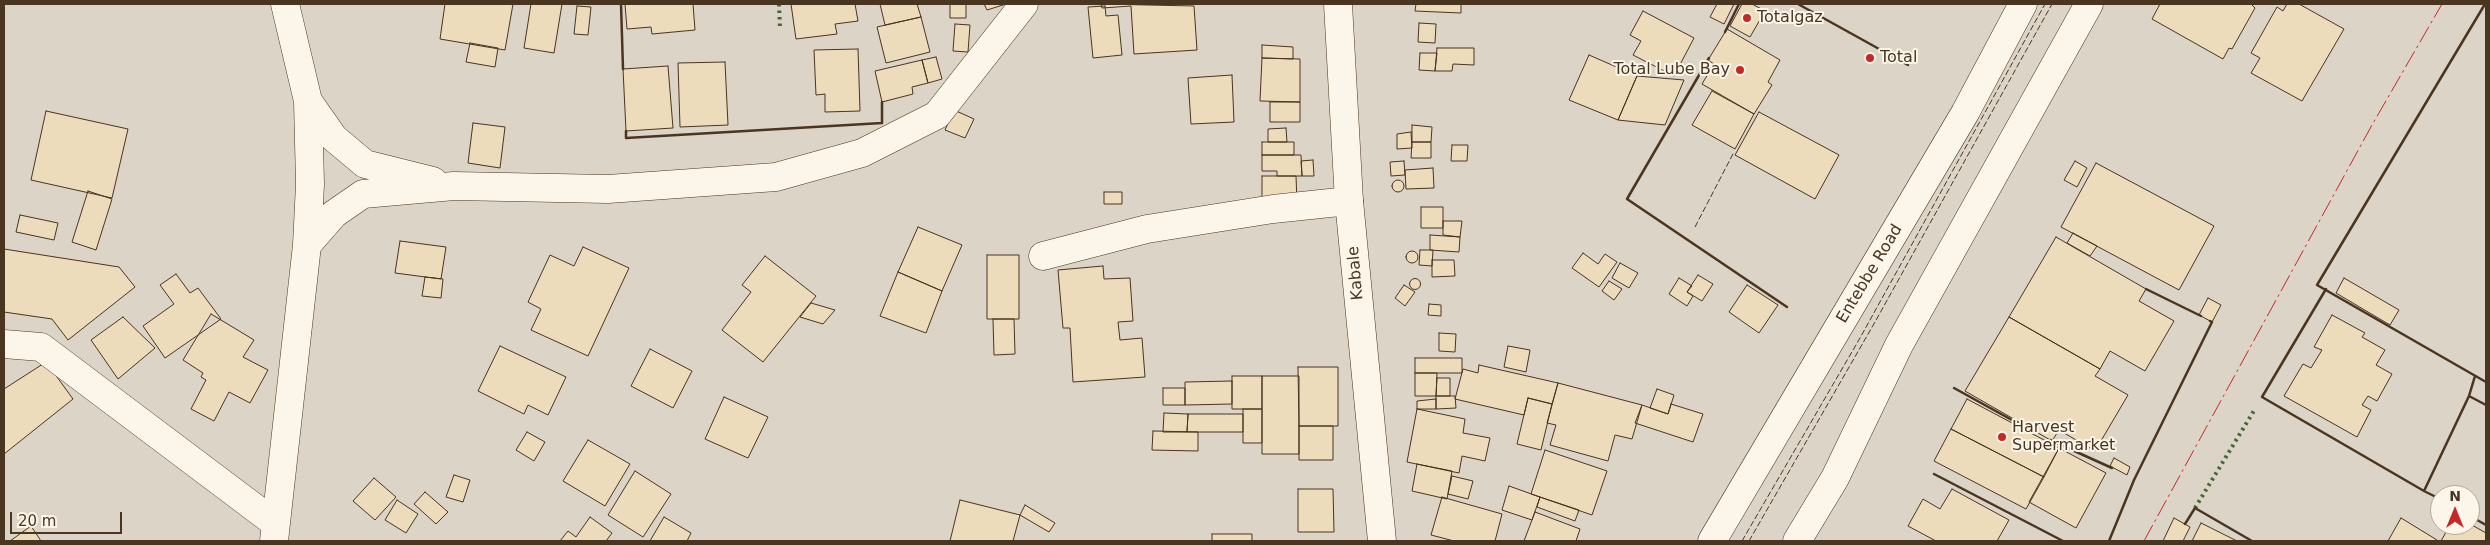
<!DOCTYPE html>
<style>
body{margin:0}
#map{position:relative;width:2490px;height:545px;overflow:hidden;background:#fbf6e9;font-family:"DejaVu Sans",sans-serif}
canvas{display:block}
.frame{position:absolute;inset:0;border:5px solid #4a3520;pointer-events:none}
.north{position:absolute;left:2430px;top:485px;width:50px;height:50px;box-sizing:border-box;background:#fbf6e9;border:1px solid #b4a999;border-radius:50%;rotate:0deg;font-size:14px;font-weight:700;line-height:20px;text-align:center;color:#4a3520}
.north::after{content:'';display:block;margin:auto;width:18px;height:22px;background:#c62828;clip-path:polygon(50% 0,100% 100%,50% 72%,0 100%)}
.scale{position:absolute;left:10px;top:512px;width:112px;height:22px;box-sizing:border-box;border:2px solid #4a3520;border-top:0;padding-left:6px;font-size:15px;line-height:18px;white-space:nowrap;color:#4a3520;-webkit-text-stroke:4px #fbf6e9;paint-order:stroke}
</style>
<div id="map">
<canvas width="2490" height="545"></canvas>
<div class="frame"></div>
<div class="north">N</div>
<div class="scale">20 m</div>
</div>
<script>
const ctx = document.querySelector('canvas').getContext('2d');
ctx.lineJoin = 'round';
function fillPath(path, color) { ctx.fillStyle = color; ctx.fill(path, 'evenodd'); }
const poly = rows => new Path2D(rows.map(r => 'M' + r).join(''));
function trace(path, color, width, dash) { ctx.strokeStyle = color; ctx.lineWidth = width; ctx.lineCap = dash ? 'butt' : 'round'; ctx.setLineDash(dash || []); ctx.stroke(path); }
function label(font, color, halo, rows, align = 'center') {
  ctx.font = font + ' "DejaVu Sans",sans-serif'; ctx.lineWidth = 4; ctx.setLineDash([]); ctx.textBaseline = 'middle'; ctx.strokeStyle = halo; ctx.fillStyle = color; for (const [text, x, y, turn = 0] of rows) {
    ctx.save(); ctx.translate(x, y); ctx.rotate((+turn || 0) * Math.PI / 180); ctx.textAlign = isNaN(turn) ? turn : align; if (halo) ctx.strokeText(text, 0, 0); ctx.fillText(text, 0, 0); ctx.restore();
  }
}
const water = poly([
 [4,4,2486,4,2486,541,4,541,4,4],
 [2440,495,2470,495,2470,525,2440,525,2440,495]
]);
fillPath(water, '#dcd4c6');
trace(water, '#887966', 1);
const building = poly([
 [445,4,513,4,505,50,440,39,445,4],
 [531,4,562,4,554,53,524,48,531,4],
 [625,4,693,4,695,30,652,34,651,27,627,29,625,4],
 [791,4,855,4,858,21,835,24,837,34,796,39,791,4],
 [880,4,917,4,921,17,885,25,880,4],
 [950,4,966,4,966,18,950,18,950,4],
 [984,4,1006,4,987,10,984,4],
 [1101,4,1194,6,1197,50,1134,54,1131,6,1102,8,1101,4],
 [1416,4,1461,4,1461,13,1415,11,1416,4],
 [1717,4,1734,4,1724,24,1710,17,1717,4],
 [1742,4,1752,4,1765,11,1750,37,1730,26,1742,4],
 [2160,4,2251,4,2255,8,2232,49,2229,48,2223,59,2152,19,2160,4],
 [2287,4,2299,4,2344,29,2302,101,2251,73,2260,58,2251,53,2277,7,2283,11,2287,4],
 [577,6,591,7,588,35,574,34,577,6],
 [1105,6,1106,16,1118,15,1122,55,1093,58,1088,7,1105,6],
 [1643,11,1694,38,1674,76,1633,55,1641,41,1630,35,1643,11],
 [921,17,930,52,886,63,877,27,921,17],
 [1419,23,1436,24,1435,43,1418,42,1419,23],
 [955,24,970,25,968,52,953,51,955,24],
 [1727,29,1780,60,1768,82,1772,85,1754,114,1702,84,1714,64,1708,60,1727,29],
 [470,43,498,48,495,67,466,62,470,43],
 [1262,45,1293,47,1293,59,1262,58,1262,45],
 [1437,48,1474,48,1474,65,1453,64,1452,71,1435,71,1437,48],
 [858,49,860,111,825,112,825,94,816,95,814,50,858,49],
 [1420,53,1437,53,1435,71,1419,70,1420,53],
 [1589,55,1637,76,1618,120,1569,100,1589,55],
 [936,57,942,79,928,83,922,60,936,57],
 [1262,58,1300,59,1300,102,1260,101,1262,58],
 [922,60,928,83,912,87,913,94,882,102,875,71,922,60],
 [725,62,728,125,680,127,678,63,725,62],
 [668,66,673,128,626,131,623,69,668,66],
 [1232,75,1234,122,1191,124,1188,78,1232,75],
 [1637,76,1684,80,1665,125,1618,120,1637,76],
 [1712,91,1754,114,1735,149,1692,125,1712,91],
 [1270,102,1300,102,1300,122,1270,122,1270,102],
 [954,110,974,119,965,138,945,130,954,110],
 [46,111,128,129,112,198,31,180,46,111],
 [1759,112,1839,155,1815,199,1735,155,1759,112],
 [473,123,505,127,500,168,468,163,473,123],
 [1412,125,1432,127,1431,142,1412,142,1412,125],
 [1286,128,1287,142,1268,142,1268,129,1286,128],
 [1411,132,1412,148,1397,149,1397,134,1411,132],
 [1262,142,1294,142,1294,155,1262,155,1262,142],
 [1412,142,1431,142,1431,158,1411,158,1412,142],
 [1452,145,1468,145,1467,161,1451,161,1452,145],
 [1262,155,1301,155,1302,176,1277,176,1277,171,1262,171,1262,155],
 [1313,160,1314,176,1302,176,1301,161,1313,160],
 [1404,161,1405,175,1391,176,1390,162,1404,161],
 [2075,161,2087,168,2077,187,2064,180,2075,161],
 [2096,163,2214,226,2179,290,2061,227,2096,163],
 [1433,168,1434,188,1406,189,1405,170,1433,168],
 [1262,176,1296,176,1297,203,1262,204,1262,176],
 '1392 186a6 6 0 1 1 12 0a6 6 0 1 1-12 0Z',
 [88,191,112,199,96,250,72,242,88,191],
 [1104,192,1122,192,1122,204,1104,204,1104,192],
 [1421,207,1443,207,1443,228,1421,228,1421,207],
 [20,215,58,223,54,240,16,232,20,215],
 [1443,221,1462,221,1460,237,1443,235,1443,221],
 [918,227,962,245,942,291,898,272,918,227],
 [2073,233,2097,246,2090,256,2067,243,2073,233],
 [1430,235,1460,237,1459,252,1430,250,1430,235],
 [2056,237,2146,289,2139,301,2174,321,2145,371,2110,351,2100,369,2009,317,2056,237],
 [400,241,446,247,441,279,395,273,400,241],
 [583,247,629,268,588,356,531,330,541,309,528,302,550,255,574,266,583,247],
 [4,249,119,267,135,287,68,340,52,319,4,312,4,249],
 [1420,250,1433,250,1432,266,1419,265,1420,250],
 '1406 257a6 6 0 1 1 12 0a6 6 0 1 1-12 0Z',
 [1583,253,1598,264,1605,254,1617,262,1599,287,1572,268,1583,253],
 [987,255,1019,255,1019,319,987,319,987,255],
 [765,256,816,296,763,362,722,330,751,292,742,285,765,256],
 [1432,260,1454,260,1455,276,1432,277,1432,260],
 [1620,263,1638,273,1629,288,1612,278,1620,263],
 [1103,266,1104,279,1130,278,1133,321,1118,322,1120,340,1142,338,1145,377,1073,382,1070,328,1063,328,1058,270,1103,266],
 [898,272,942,291,926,333,880,316,898,272],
 [176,274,190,293,198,288,221,319,165,358,143,326,174,304,160,285,176,274],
 [1698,275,1713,284,1702,301,1687,292,1698,275],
 [425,277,443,279,441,298,422,296,425,277],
 [1679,278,1692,286,1687,292,1693,296,1687,306,1669,294,1679,278],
 [2344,278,2399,310,2390,325,2336,293,2344,278],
 '1409.5 284a5.5 5.5 0 1 1 11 0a5.5 5.5 0 1 1-11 0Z',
 [1609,281,1622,289,1614,300,1602,291,1609,281],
 [1404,285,1415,292,1405,306,1395,298,1404,285],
 [1747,285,1778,305,1759,333,1729,312,1747,285],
 [2208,298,2221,305,2212,322,2199,315,2208,298],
 [811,303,835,310,823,324,800,317,811,303],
 [1429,304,1441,305,1441,316,1428,315,1429,304],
 [211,314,254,340,243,357,268,370,250,403,229,392,214,421,191,409,206,380,201,377,203,373,183,360,211,314],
 [2332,315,2365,333,2362,337,2385,350,2376,365,2392,374,2377,401,2368,396,2362,405,2371,410,2357,437,2284,396,2303,364,2311,368,2322,350,2314,347,2332,315],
 [123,317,155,348,118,379,91,340,123,317],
 [2009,317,2100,369,2095,376,2128,395,2095,451,2059,430,2052,441,1965,391,2009,317],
 [993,319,1014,319,1015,354,994,355,993,319],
 [1439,333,1456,334,1455,352,1439,351,1439,333],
 [500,346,566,377,548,415,528,405,524,414,478,391,500,346],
 [1508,346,1530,350,1526,372,1504,367,1508,346],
 [650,349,692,371,673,408,631,386,650,349],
 [1415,358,1462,358,1462,373,1415,373,1415,358],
 [46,362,73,399,4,454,4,389,46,362],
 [1479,365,1558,383,1552,404,1528,398,1524,415,1455,399,1463,369,1478,373,1479,365],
 [1298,367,1338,367,1338,426,1299,426,1298,367],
 [1415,373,1437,373,1436,396,1415,396,1415,373],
 [1232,376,1262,376,1262,409,1232,409,1232,376],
 [1262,376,1299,376,1299,454,1262,454,1262,376],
 [1437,378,1450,378,1450,396,1436,396,1437,378],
 [1232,381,1232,404,1185,405,1185,382,1232,381],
 [1558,383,1642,405,1632,439,1615,435,1608,461,1550,445,1556,425,1547,423,1558,383],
 [1163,388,1185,388,1185,405,1163,405,1163,388],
 [1657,389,1674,395,1668,414,1650,408,1657,389],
 [1436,396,1455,396,1456,408,1436,409,1436,396],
 [724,397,768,417,748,458,705,439,724,397],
 [1528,398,1552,404,1541,450,1517,444,1528,398],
 [1436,399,1436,409,1417,409,1417,401,1436,399],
 [1967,399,2059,448,2044,477,1951,429,1967,399],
 [1671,404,1703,414,1693,442,1635,423,1642,405,1668,414,1671,404],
 [1243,409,1262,409,1262,443,1243,443,1243,409],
 [1417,409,1465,419,1463,433,1490,438,1485,461,1462,456,1459,473,1407,462,1417,409],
 [1164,413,1188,414,1187,432,1163,432,1164,413],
 [1188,414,1243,414,1243,432,1187,432,1188,414],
 [1299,426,1333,426,1333,460,1299,460,1299,426],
 [1951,429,2044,477,2026,509,1934,461,1951,429],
 [1153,431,1198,432,1198,451,1152,450,1153,431],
 [527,432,545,442,534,461,516,450,527,432],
 [588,440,630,464,605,506,563,481,588,440],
 [2059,448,2106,473,2076,528,2029,502,2059,448],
 [1545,450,1607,471,1592,515,1531,494,1545,450],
 [2114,458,2130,467,2127,475,2110,466,2114,458],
 [1417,464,1452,471,1447,499,1412,491,1417,464],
 [635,471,671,494,643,537,608,515,635,471],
 [454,475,470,480,463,502,446,497,454,475],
 [1452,476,1473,481,1468,499,1448,494,1452,476],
 [374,478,396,497,375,520,353,501,374,478],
 [1509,486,1540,497,1532,520,1502,510,1509,486],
 [1298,489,1333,489,1334,532,1298,532,1298,489],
 [1952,489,2009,520,1997,541,1936,541,1908,526,1923,499,1940,509,1952,489],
 [425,492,448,512,436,524,414,504,425,492],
 [1442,497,1502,514,1495,541,1454,541,1431,535,1442,497],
 [1540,497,1579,510,1575,521,1537,507,1540,497],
 [397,500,418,514,406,533,385,520,397,500],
 [960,500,1020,515,1013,541,950,541,960,500],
 [1025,505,1055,523,1049,532,1020,515,1025,505],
 [1535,512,1580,529,1576,541,1524,541,1535,512],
 [590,517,612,533,606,541,560,541,568,531,576,537,590,517],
 [664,517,691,533,687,541,650,541,664,517],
 [2174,518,2190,527,2183,541,2163,541,2174,518],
 [2401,518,2437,540,2436,541,2388,541,2401,518],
 [2201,523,2237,541,2192,541,2201,523],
 [2470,524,2486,533,2486,541,2441,541,2450,525,2470,524],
 [31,526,41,541,10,541,31,526],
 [1212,534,1252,534,1252,541,1212,541,1212,534]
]);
fillPath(building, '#ecdcbc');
trace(building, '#4a3520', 1);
const minor = poly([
 [308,101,334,138,365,164,433,181],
 [307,245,334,214,363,194,454,186,608,189,776,177,862,153,937,115,1024,4],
 [1043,256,1147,229,1273,209,1349,201],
 [4,344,41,347,275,523],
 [274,541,307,245,310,184,308,101,285,4]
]);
const tertiary = poly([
 [1338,4,1349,201,1382,541]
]);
const trunk = poly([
 [1712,541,1965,113,2023,4],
 [1797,541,1835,478,1899,345,2089,4]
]);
trace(minor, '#4a3520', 29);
trace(tertiary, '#4a3520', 29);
trace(trunk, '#4a3520', 29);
trace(minor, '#fbf6e9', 28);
trace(tertiary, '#fbf6e9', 28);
trace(trunk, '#fbf6e9', 28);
trace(poly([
 [779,4,780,29],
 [2195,508,2255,409]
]), '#436837', 4, [2.5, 4]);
trace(poly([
 [1695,227,1734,152],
 [1742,541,1860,338,2045,4],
 [1749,541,1875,322,2052,4]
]), '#4a3520', 1, [6, 2.5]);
trace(poly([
 [621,4,623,69],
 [1798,4,1908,65],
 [2485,4,2317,285,2486,382],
 [1725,32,1739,4],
 [1709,58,1627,199,1787,307],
 [626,131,626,138,882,123,882,102],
 [2146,289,2201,316],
 [2326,289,2262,397,2424,491,2469,396,2475,376],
 [1954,388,2030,430],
 [2469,396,2486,405],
 [2050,440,2112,468],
 [1934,474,2063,541],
 [2424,491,2440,499],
 [2470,516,2486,525],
 [2185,524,2195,508,2252,541],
 [2109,541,2134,480,2212,322,2210,321]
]), '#4a3520', 2.5);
trace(poly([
 [2144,541,2372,125,2442,4]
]), '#c62828', 1, [18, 4, 2.5, 4]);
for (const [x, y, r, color] of [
 [1747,18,5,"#c62828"],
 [1870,58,5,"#c62828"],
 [1740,70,5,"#c62828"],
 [2002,437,5,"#c62828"]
]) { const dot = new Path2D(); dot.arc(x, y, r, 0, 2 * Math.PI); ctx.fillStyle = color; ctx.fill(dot); trace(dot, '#fbf6e9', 2); }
label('16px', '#4a3520', '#fbf6e9', [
 ["Totalgaz",1757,18],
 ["Total",1880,58],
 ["Total Lube Bay",1730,70,"right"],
 ["Harvest",2012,428],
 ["Supermarket",2012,446]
], 'left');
label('16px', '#4a3520', '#fbf6e9', [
 ["Kabale",1356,273,-95],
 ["Entebbe Road",1870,274,-59]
]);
</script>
